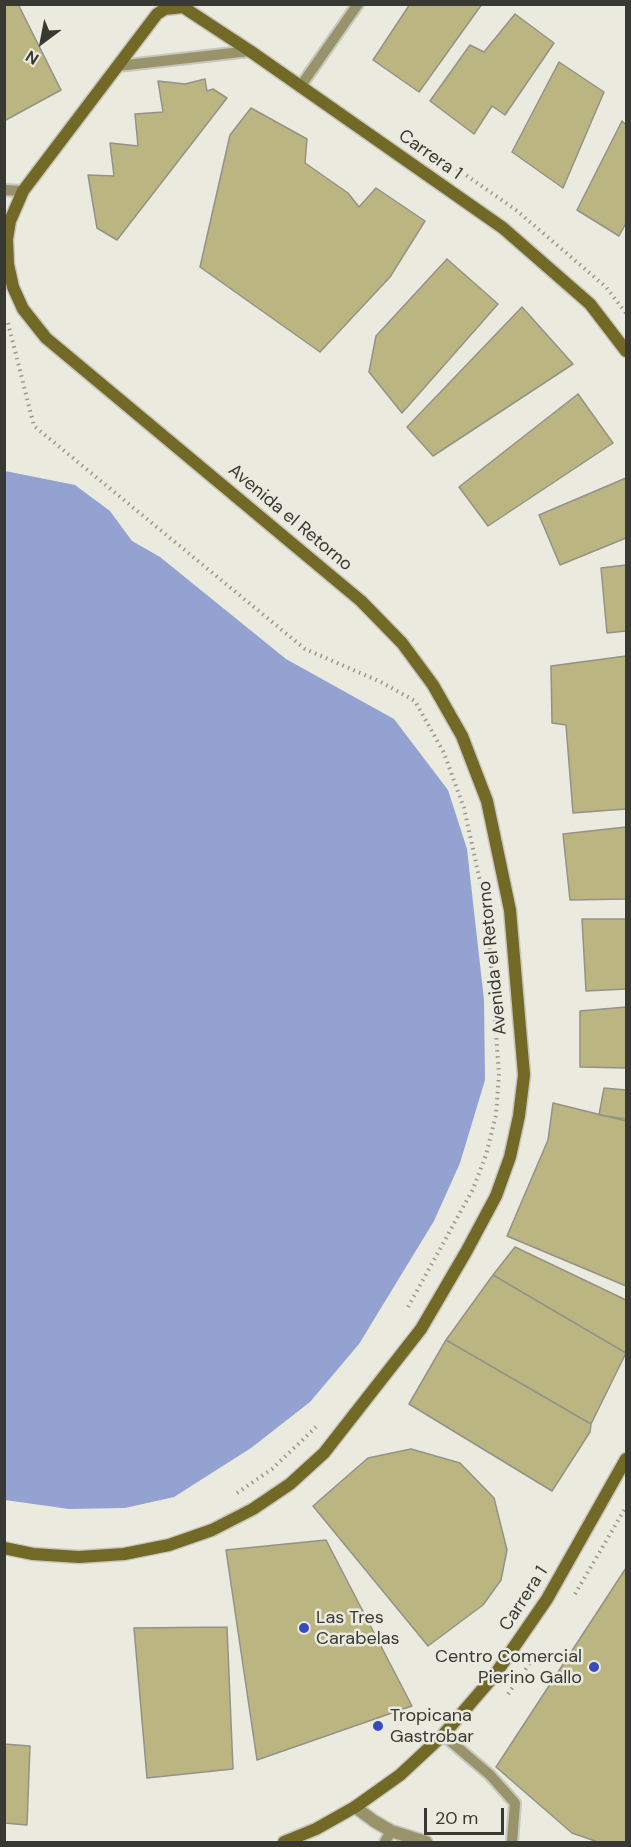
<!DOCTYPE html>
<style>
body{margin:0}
#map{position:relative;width:631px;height:1847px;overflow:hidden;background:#ebeadf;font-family:"DM Sans",sans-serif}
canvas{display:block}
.frame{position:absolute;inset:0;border:6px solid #393934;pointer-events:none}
.north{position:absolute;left:12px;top:12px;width:60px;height:60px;-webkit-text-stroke:4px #ebeadf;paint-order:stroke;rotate:212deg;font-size:16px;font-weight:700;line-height:24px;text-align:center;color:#393934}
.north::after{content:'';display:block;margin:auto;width:21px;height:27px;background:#393934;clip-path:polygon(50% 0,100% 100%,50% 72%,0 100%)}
.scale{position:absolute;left:424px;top:1808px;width:80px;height:27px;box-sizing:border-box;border:3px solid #393934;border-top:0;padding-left:8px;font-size:18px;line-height:21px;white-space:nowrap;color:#393934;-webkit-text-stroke:4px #ebeadf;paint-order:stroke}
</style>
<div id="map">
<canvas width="631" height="1847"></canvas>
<div class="frame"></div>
<div class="north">N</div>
<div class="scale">20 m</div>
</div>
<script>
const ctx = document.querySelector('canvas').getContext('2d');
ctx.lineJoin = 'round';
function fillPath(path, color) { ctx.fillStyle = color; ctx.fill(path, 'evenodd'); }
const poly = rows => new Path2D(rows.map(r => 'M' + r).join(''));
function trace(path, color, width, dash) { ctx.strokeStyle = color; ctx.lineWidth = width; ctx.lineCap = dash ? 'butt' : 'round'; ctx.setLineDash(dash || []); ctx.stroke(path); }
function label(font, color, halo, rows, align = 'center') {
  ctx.font = font + ' "DM Sans",sans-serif'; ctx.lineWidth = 5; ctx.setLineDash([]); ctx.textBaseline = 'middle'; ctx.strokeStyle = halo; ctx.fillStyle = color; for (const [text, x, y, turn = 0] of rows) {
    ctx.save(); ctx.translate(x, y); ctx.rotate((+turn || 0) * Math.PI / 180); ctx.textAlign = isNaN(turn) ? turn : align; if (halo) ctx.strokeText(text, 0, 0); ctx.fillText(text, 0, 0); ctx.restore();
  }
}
fillPath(poly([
 [5,471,75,485,110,511,132,541,160,557,286,659,394,719,448,790,467,849,484,1000,485,1080,460,1163,434,1221,359,1344,310,1402,251,1448,174,1497,125,1508,69,1509,5,1500]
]), '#93a2d0');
const building = poly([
 [4,4,18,4,61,90,4,121,4,4],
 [410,4,482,4,419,92,373,60,410,4],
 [515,14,554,43,505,115,492,106,474,134,430,101,470,45,484,52,515,14],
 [559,62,604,92,563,188,512,152,559,62],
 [205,79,207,91,213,89,227,98,117,240,97,228,88,175,114,176,110,143,138,146,135,114,163,112,158,81,185,84,205,79],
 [251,108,307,139,305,163,348,193,359,207,376,188,425,221,390,277,320,352,200,267,230,135,251,108],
 [622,121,626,125,626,223,619,236,577,210,622,121],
 [447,259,498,304,402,413,369,372,376,336,447,259],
 [522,307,573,364,433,456,407,427,522,307],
 [578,394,613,443,488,526,459,487,578,394],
 [626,478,626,538,560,565,539,515,626,478],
 [626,565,626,631,607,633,601,568,626,565],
 [626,656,626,809,573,813,566,725,552,723,551,666,626,656],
 [626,827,626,899,570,900,563,834,626,827],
 [582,919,626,919,626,989,586,991,582,919],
 [626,1007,626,1068,580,1067,580,1011,626,1007],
 [604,1088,626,1090,626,1119,599,1115,604,1088],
 [553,1103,626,1121,626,1286,507,1236,548,1140,553,1103],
 [515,1247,626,1300,626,1353,493,1275,515,1247],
 [493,1275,626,1353,591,1424,446,1340,493,1275],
 [446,1340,591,1424,590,1432,552,1491,409,1404,446,1340],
 [411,1449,460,1463,494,1498,507,1550,501,1580,483,1605,428,1646,313,1506,368,1458,411,1449],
 [326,1540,412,1706,257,1760,226,1550,326,1540],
 [626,1568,626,1842,598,1842,572,1833,496,1767,626,1568],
 [227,1627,233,1769,147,1778,134,1628,227,1627],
 [4,1744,30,1746,27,1825,4,1823,4,1744]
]);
fillPath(building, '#bbb581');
trace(building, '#939288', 1.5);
const service = poly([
 [118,66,250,51],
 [300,87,358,4],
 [4,190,23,191],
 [443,1735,490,1775,515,1803,512,1842],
 [385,1842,391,1831]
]);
const minor = poly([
 [355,1807,374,1821,391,1831,426,1842]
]);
const secondary = poly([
 [4,1548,33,1554,79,1557,124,1554,169,1545,212,1530,253,1509,290,1484,324,1453,421,1329,466,1252,496,1196,510,1157,519,1116,524,1075,510,910,487,801,462,736,433,685,402,643,361,601,46,338,23,309,13,287,8,264,7,239,10,221,23,191,157,14,165,9,183,7,250,51,503,228,590,304,626,351],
 [284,1842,316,1829,355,1807,400,1775,443,1735,494,1676,547,1599,626,1459]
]);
trace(service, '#c7c7bd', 14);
trace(minor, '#c7c7bd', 15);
trace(secondary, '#c7c7bd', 15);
trace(poly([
 [427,148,516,210,606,287,626,313],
 [8,323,34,426,305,649,381,682,415,701,444,753,464,808,487,913,499,1074,496,1115,486,1155,473,1189,408,1307],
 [237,1493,272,1469,316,1427],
 [575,1594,626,1507],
 [508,1694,530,1663]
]), '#98978f', 4, [1.5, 4.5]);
trace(service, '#98936a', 10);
trace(minor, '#98936a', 12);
trace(secondary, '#726926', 12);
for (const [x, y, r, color] of [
 [304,1628,6,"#384bbd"],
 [594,1667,6,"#384bbd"],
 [378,1726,6,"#384bbd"]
]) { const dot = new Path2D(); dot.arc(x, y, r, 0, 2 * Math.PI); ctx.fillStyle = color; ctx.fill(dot); trace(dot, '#ebeadf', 2); }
label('18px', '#393934', '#ebeadf', [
 ["Carrera 1",430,155,35],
 ["Avenida el Retorno",290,518,40],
 ["Avenida el Retorno",493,958,-96],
 ["Carrera 1",524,1599,-57]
]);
label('18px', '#393934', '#ebeadf', [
 ["Las Tres",316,1618],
 ["Carabelas",316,1639],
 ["Centro Comercial",582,1657,"right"],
 ["Pierino Gallo",582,1678,"right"],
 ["Tropicana",390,1716],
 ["Gastrobar",390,1737]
], 'left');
</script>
